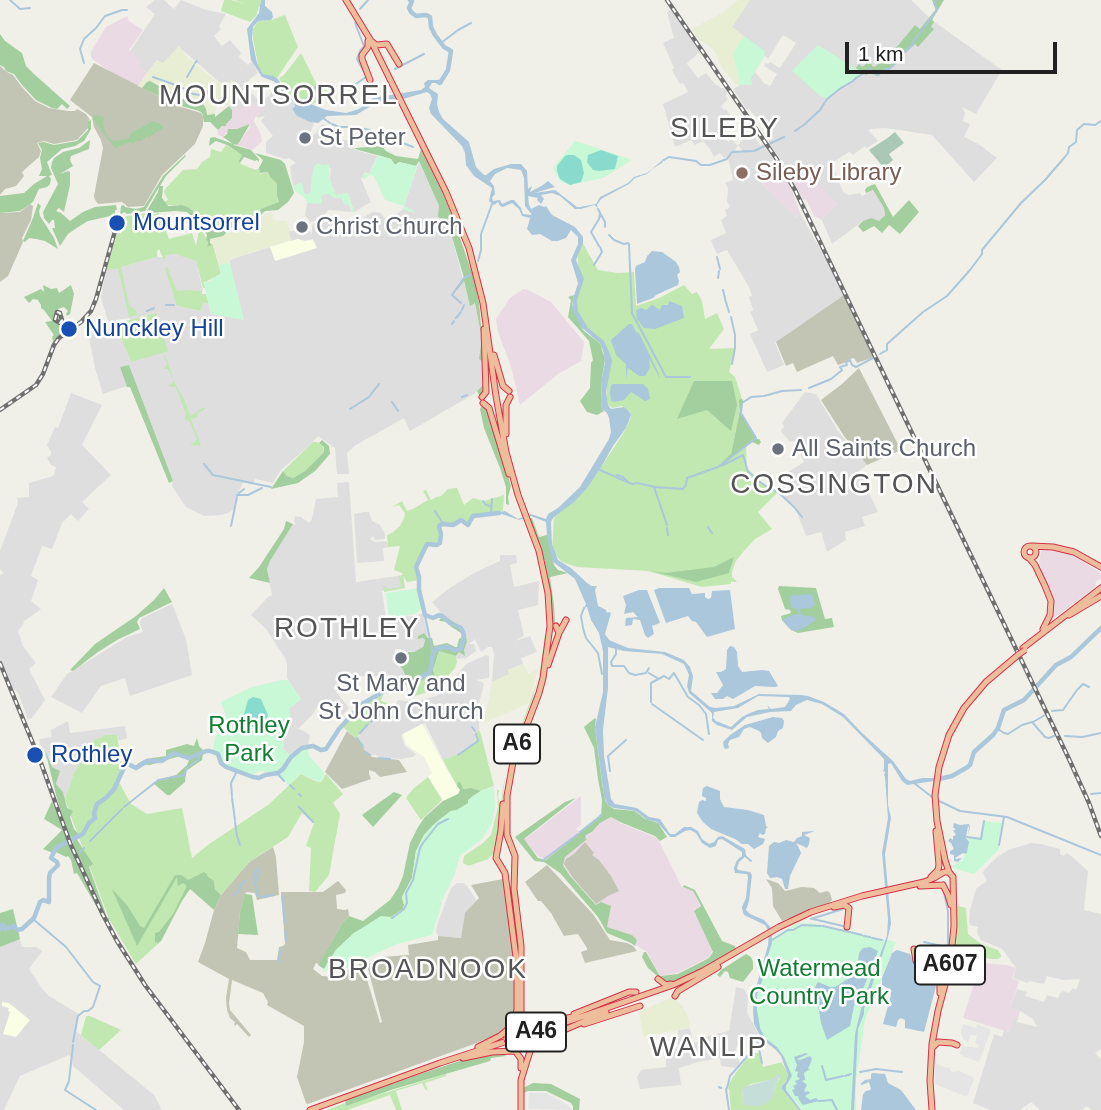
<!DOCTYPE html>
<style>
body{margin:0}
#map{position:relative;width:1101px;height:1110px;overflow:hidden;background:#f1f0e8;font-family:Helvetica,sans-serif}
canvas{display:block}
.scale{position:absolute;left:845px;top:42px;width:212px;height:32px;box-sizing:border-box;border:4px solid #212121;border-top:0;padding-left:9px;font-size:21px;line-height:24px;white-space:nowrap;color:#212121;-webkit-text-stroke:5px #fff;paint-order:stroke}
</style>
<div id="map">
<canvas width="1101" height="1110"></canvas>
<div class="scale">1 km</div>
</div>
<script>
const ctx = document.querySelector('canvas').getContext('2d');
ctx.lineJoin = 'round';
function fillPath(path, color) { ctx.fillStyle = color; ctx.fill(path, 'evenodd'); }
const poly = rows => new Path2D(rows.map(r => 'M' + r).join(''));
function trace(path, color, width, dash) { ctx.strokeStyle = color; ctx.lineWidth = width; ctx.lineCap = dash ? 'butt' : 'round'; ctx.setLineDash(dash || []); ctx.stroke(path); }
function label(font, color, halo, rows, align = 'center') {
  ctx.font = font + ' Helvetica,sans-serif'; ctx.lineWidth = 5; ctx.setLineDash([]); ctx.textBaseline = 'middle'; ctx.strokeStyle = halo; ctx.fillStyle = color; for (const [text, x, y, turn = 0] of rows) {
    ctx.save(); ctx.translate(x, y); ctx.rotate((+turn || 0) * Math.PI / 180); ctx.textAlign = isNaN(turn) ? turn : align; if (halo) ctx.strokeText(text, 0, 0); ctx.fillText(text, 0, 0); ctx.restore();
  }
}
fillPath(poly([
 [155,0,164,0,174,9,181,0,206,10,226,14,219,26,221,29,214,36,222,46,230,40,241,53,239,57,248,65,251,62,253,63,258,73,250,79,245,87,259,100,256,104,232,110,229,106,237,101,230,94,238,85,228,84,224,86,179,47,163,64,157,60,147,73,140,67,130,51,155,14,146,7],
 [750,0,911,0,932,20,1002,70,976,114,962,107,965,113,963,121,970,124,964,137,980,145,997,158,974,182,932,135,885,128,870,129,869,131,878,141,867,148,865,146,853,155,849,152,832,163,843,192,848,195,860,193,862,196,873,190,884,208,885,215,879,221,863,221,832,244,822,220,837,203,799,174,793,168,788,171,768,141,772,139,765,128,749,109,747,110,733,89,740,85,752,85,750,78,755,72,764,83,770,86,777,74,764,66,766,63,768,64,770,62,780,68,796,43,783,35,768,59,732,27],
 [672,9,701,51,687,63,687,64,698,78,706,73,716,85,719,86,720,88,724,88,727,91,726,97,728,99,721,106,724,110,726,109,734,120,731,122,727,117,720,121,724,129,720,133,728,142,731,139,738,146,735,149,738,152,742,150,738,145,751,131,760,145,764,144,777,165,766,177,762,184,796,217,800,213,829,265,844,295,775,343,784,365,767,372,750,334,758,330,750,312,753,310,749,297,752,296,749,287,727,250,717,254,711,240,726,233,721,220,727,216,725,210,730,207,727,201,728,188,725,183,733,180,728,157,724,158,720,153,714,157,710,149,703,141,695,145,691,140,675,147,663,104,688,92,683,83,680,84,672,70,674,68,663,43,674,38,667,12],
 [275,86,295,105,292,109,294,113,297,112,299,117,314,123,310,134,313,135,316,133,322,124,338,129,340,140,346,140,353,144,355,150,377,156,369,174,365,172,361,179,371,202,354,212,348,193,336,195,330,180,331,169,326,165,323,165,313,177,311,177,311,192,307,195,304,193,302,191,302,182,293,186,290,166,296,163,289,158,285,159,266,153,266,142,273,136,261,121,265,116,258,118,256,116,266,107,261,102,262,100,269,96],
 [419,162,439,206,441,218,447,220,470,305,475,302,482,339,484,384,474,394,410,431,404,418,356,445,347,453,349,474,337,474,335,448,318,436,311,444,281,470,273,483,255,479,253,484,243,482,237,495,234,509,230,512,222,515,204,516,186,507,172,486,173,481,129,365,120,367,127,386,103,394,95,368,87,327,108,322,101,297,106,271,157,257,164,257,168,254,175,254,183,256,196,261,203,291,190,290,177,306,201,311,203,303,209,304,211,314,243,319,229,260,270,247,275,260,316,247,313,239,304,241,298,239,291,241,288,231,310,230,312,235,312,226,315,222,360,220,372,212,376,212,381,213,387,222,403,209],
 [156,313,131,362,115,324,116,320,129,318,130,320],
 [325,194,330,194,334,198,342,198,349,205,352,212,328,210,321,220,310,222,305,215,307,203,316,203,322,201,320,197],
 [805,392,816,394,838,431,867,465,859,471,878,512,862,517,865,526,845,532,846,540,827,552,821,532,806,536,795,507,783,497,794,488,785,474,804,462,795,441,790,442,781,431,784,426,782,423],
 [71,393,102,405,82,445,111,475,82,502,89,509,78,521,71,514,62,523,52,549,42,546,31,576,38,580,31,601,41,609,23,622,24,623,18,631,23,646,36,663,29,669,45,700,32,718,28,719,18,693,10,685,0,658,0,575,4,573,0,569,0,551,18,503,17,498,29,497,29,483,53,476,56,467,51,465,47,458,51,455,51,452,47,445,55,427,58,428],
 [349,482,356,582,403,575,405,588,382,591,386,618,414,616,424,613,429,638,423,633,418,636,419,639,422,637,425,640,422,648,414,652,409,651,407,653,400,649,395,649,396,659,399,668,402,668,408,681,394,685,389,675,367,677,364,676,349,681,347,680,335,686,333,688,349,708,338,720,318,706,312,715,298,729,302,730,310,735,308,746,296,752,291,756,282,748,284,745,277,726,290,717,289,709,301,699,287,678,287,664,285,658,266,629,251,615,268,597,272,595,267,569,270,561,293,524,297,525,294,522,295,516,301,517,309,523,312,519,316,499,338,497,337,483],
 [364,512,369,512,372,521,380,525,385,534,385,539,375,540,373,536,370,539,375,542,385,541,388,543,388,547,383,548,384,561,357,563,354,514],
 [500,555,516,555,517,563,510,565,514,587,539,581,538,605,518,610,524,636,515,641,530,636,537,652,521,658,523,664,508,670,510,674,492,682,494,654,492,647,488,647,481,652,475,639,469,644,474,644,476,651,465,659,464,658,457,659,456,656,458,652,464,655,464,650,467,642,466,634,461,626,444,616,432,602,451,587,476,572,500,561],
 [172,604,186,639,192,675,130,696,125,678,101,686,82,713,51,697,67,674,127,637,143,632,140,623,142,618],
 [486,655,489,656,489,678,476,680,482,682,484,684,479,703,479,706,483,707,479,723,479,731,473,744,458,754,443,760,425,723,401,735,405,746,416,754,413,757,400,759,379,757,374,754,373,756,363,748,364,745,357,738,370,722,373,722,383,713,393,721,400,717,396,704,398,700,413,702,436,696,443,691,466,664],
 [68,721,70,733,125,726,127,738,119,741,117,735,104,735,84,754,73,775,65,800,63,793,56,784,60,771,52,767,43,752,39,739,52,737,51,730],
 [1031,843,1041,844,1060,849,1060,854,1063,856,1067,853,1070,855,1088,871,1084,910,1101,914,1101,1049,1095,1053,1101,1059,1101,1110,1092,1110,1086,1106,1083,1110,1040,1110,1031,1102,1020,1110,990,1110,973,1103,994,1034,1002,1037,1004,1030,1009,1032,1014,1017,1018,1018,1017,1022,1037,1027,1033,1019,1022,1012,1010,1008,1017,989,1027,992,1025,996,1044,1002,1047,995,1058,998,1060,993,1064,991,1069,993,1073,988,1076,990,1080,979,1063,980,1047,976,1044,984,1029,981,1028,983,1013,978,1016,968,1002,949,981,940,977,933,978,927,970,925,969,922,970,910,976,889,981,885,986,882,987,880,983,873,984,870,997,857,1008,850],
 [457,883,464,883,467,886,477,901,465,914,461,938,438,936,436,931,437,925,451,888],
 [16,939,20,939,22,947,36,947,42,951,29,969,43,990,49,996,79,1014,76,1031,154,1095,162,1110,124,1110,73,1066,72,1058,69,1055,20,1076,4,1110,0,1110,0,947],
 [736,987,744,989,748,996,747,1013,760,1036,745,1036,738,1043,735,1052,740,1063,736,1068,721,1066,720,1058,698,1062,679,1068,681,1085,640,1089,637,1077,641,1070,666,1067,666,1047,678,1047,678,1030,690,1028,693,1044,708,1036,729,1031]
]), '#dfdede');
fillPath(poly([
 [127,16,129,21,143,30,129,50,140,60,140,67,147,73,138,86,111,72,92,59,91,56,91,51,106,27],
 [259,100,266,107,256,116,254,121,261,135,262,142,252,150,237,145,250,127,250,124,237,129,229,129,223,137,217,134,218,130,232,118,232,110,252,103,256,104],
 [777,165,789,183,800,213,795,217,762,184,766,179,765,174],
 [793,167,799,174,818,184,837,203,822,220,814,216,808,203,805,199,803,200,788,171],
 [523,289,528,290,551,302,584,342,581,361,558,374,520,405,511,367,498,332,496,319,510,298],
 [1042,549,1063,551,1076,556,1101,574,1101,579,1096,581,1095,588,1050,621,1053,612,1039,561],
 [581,796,581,825,576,829,585,835,592,833,600,823,612,817,620,823,655,837,659,841,682,887,693,891,700,906,694,911,713,949,709,957,678,973,660,976,647,952,636,945,632,935,607,927,597,905,570,876,564,865,539,857,524,840],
 [982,963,1007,965,1016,968,1012,978,1019,981,1010,1008,1020,1011,1018,1018,1014,1017,1009,1032,963,1018,980,965]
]), '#eadae3');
fillPath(poly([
 [298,239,305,241,313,240,317,248,275,261,270,247],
 [422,724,447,770,460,790,459,794,444,801,428,777,432,773,424,757,406,744,403,734],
 [2,1002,9,1003,30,1020,16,1037,3,1034,10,1012,8,1011,9,1008,2,1006]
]), '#f9fee4');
fillPath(poly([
 [94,63,178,106,201,113,203,117,203,126,195,144,162,175,144,206,128,207,122,202,98,204,95,200,94,196,103,148,101,140,94,127,92,117,70,100],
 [0,66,7,72,13,75,22,87,35,101,49,108,68,111,75,111,77,109,86,114,90,120,88,121,89,127,77,140,54,144,44,141,37,143,41,151,39,157,22,172,24,176,16,186,5,189,0,195],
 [30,204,33,206,31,220,22,238,23,242,8,276,0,282,0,213,20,212],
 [844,295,874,357,857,363,854,358,850,359,844,363,838,365,833,356,797,372,793,363,786,366,776,342],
 [859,368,901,450,867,465,844,436,821,400,842,384],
 [347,731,358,740,367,753,372,757,399,760,407,772,380,777,375,772,369,770,369,774,371,779,342,789,325,772],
 [585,842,594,853,592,855,599,860,611,876,619,891,608,896,596,904,573,878,564,864,566,859,574,854],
 [273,847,276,857,279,895,257,900,255,893,246,892,240,912,237,948,246,952,250,960,277,960,279,947,283,946,285,944,281,892,323,892,338,881,346,890,345,893,336,895,337,909,345,910,348,909,349,916,343,922,319,964,316,963,313,969,322,976,333,977,362,963,380,1023,382,1022,367,965,382,957,409,955,408,945,438,940,438,936,461,938,465,913,479,898,471,885,503,879,515,960,515,1010,513,1017,506,1027,500,1033,474,1044,308,1104,306,1103,297,1077,304,1042,304,1026,267,1005,268,1002,263,993,232,980,229,1003,230,1010,251,1035,249,1037,237,1024,235,1026,234,1024,235,1022,230,1018,227,1010,226,998,229,979,198,962,205,943,214,910,221,895,249,862],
 [547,865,593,914,610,940,627,943,633,946,637,951,585,963,581,952,587,950,587,948,578,934,564,936,551,913,541,901,538,901,525,882],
 [766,879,778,883,785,891,802,887,814,888,820,893,827,891,830,893,832,900,829,903,791,919,790,918,782,921,773,906,772,888]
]), '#c2c5b3');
fillPath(poly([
 [738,0,750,0,732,27,744,36,733,53,740,85,736,85,725,72,713,49,698,39,692,29,725,11],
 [179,46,184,52,184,54,214,80,214,82,215,83,217,81,224,86,232,80,238,85,230,94,236,100,227,106,222,102,220,106,217,105,215,114,207,115,206,109,204,105,185,100,154,83,145,84,142,88,138,86,157,60,163,63],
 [272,212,273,220,287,221,291,240,230,259,230,263,219,265,214,245,210,240,223,236,235,226,261,217,266,213],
 [523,664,528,674,538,669,529,703,484,723,492,682,509,674,508,670],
 [670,998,675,998,683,1007,688,1017,690,1028,643,1036,639,1012]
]), '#e7eed4');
fillPath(poly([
 [224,0,231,0,248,5,234,0,261,0,260,7,259,7,256,16,250,22,221,11],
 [285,15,298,47,277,78,263,74,258,65,253,39,253,29,258,21,271,20],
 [301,53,317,85,329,92,332,96,326,99,324,97,313,104,290,95,284,89,279,78,284,75],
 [226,145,242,155,240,163,241,164,256,170,259,168,260,174,268,172,270,177,277,184,277,196,279,202,256,216,241,218,214,230,207,229,199,223,195,217,194,212,188,207,182,205,166,205,163,202,168,200,164,192,166,188,183,170,197,169,202,162,210,157,211,149,221,152],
 [146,213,150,215,159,213,169,239,192,233,196,246,199,231,202,230,208,242,207,247,213,245,221,274,205,282,205,288,203,288,196,261,175,254,166,255,164,260,159,249,157,251,157,257,121,267,129,305,136,311,137,315,129,317,118,268,106,271,122,217],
 [582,242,598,270,618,273,634,272,636,306,659,298,684,285,692,294,697,292,702,301,705,319,717,313,724,329,709,349,735,348,729,372,735,377,742,399,731,454,746,444,747,468,766,487,778,492,758,512,772,529,755,539,743,552,736,561,732,572,732,579,733,577,737,582,748,582,733,582,731,581,731,584,702,587,648,571,577,567,562,562,552,551,554,518,588,487,626,429,631,417,630,411,622,406,612,408,607,403,606,373,608,356,583,326,575,301,580,282,577,252],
 [167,267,177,291,190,290,202,291,202,294,206,294,209,304,203,303,201,311,177,306,165,268],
 [156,313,168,351,162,353,167,360,175,384,185,401,190,416,204,407,205,409,196,414,198,417,191,419,201,446,190,445,197,440,190,422,185,419,185,412,176,387,169,387,168,385,173,383,173,379,168,369,164,369,167,363,162,353,131,362,115,324],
 [313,442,317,442,323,446,324,452,305,471,293,478,287,476,283,471],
 [457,488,464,505,473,498,484,501,504,495,503,511,493,513,473,516,468,525,461,520,454,525,441,525,439,528,441,534,441,541,437,545,427,544,416,567,420,580,407,582,403,576,405,588,384,592,383,586,389,589,401,587,399,576,403,575,402,573,394,570,400,546,388,547,387,535,392,533,400,526,404,518,405,513,399,505,392,507,402,501,407,511,413,509,428,500,423,491,426,490,431,500,436,497,441,496,448,489],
 [545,634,545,648,542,667,533,697,507,769,504,786,501,827,495,852,488,859,468,866,463,863,464,856,483,843,491,835,498,807,497,790,499,790,498,797,500,805,501,805,503,787,511,754,539,677],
 [439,651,456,656,457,662,455,668,439,686,430,691,415,696,412,685,423,680,427,676,433,677,435,676,433,670],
 [383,695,381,701,394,705,396,716,392,720,384,714,382,714,373,722,370,722,370,724,357,737,364,744,363,748,358,740,343,727,353,714,363,705],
 [480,731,494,786,480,791,471,788,463,789,458,783,457,786,443,760,458,754,473,744,477,738,475,733],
 [104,735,117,735,122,767,119,782,131,804,147,814,182,808,192,858,209,844,268,805,301,774,315,781,321,782,326,774,343,794,333,803,340,814,329,875,315,892,309,891,311,848,306,846,314,823,302,813,288,837,249,862,221,895,215,889,214,881,196,883,186,894,161,941,136,964,109,919,65,800,73,775,84,754,89,755,95,739,101,738],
 [428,777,442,800,421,820,406,798,413,789],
 [954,905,966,908,968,934,981,944,998,950,1001,955,1001,957,998,959,991,959,954,951],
 [86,1016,90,1016,121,1030,99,1050,81,1035],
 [755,1053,759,1053,763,1067,782,1062,788,1075,786,1082,782,1086,782,1089,799,1110,731,1110,729,1089,727,1088,733,1077,747,1058],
 [778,1074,780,1078,775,1085,774,1092,758,1105,745,1106,742,1102,743,1099,742,1090,751,1084,774,1079],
 [446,1074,446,1076,425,1083,428,1091,425,1089,422,1083,396,1091,402,1110,396,1110,390,1095,347,1110,327,1110,345,1103,346,1105]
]), '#c0e8b0');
fillPath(poly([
 [932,0,944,0,932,20,934,22,931,27,934,29,918,47,915,44,888,69,876,76,872,72,866,75,856,68,859,64,862,67,865,65,868,58,873,67,876,66,896,48,915,25,920,29,936,9],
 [0,34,5,41,22,53,26,66,34,74,70,106,67,109,62,104,57,109,52,108,36,100,22,85,14,74,6,71,4,67,0,65],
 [150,81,185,100,204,105,206,109,207,115,215,114,215,117,229,106,232,110,232,118,226,124,226,126,222,126,218,130,210,122,204,122,202,113,199,111,178,105,142,88,147,82],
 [97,115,104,117,103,124,107,136,113,141,128,139,131,133,153,121,160,124,163,128,149,137,147,136,141,141,136,141,132,144,130,142,115,148,95,122,93,117],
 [91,120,91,129,84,141,75,146,62,149,47,162,52,175,49,176,51,179,50,184,47,187,39,189,33,202,20,211,0,213,0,196,24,193,34,184,47,176,39,176,42,169,40,158,42,150,38,143,44,142,54,145,77,141,88,130,88,121],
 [250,124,240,141,237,145,234,144,234,145,251,150,259,159,259,162,257,160,255,161,244,157,240,163,239,161,242,155,227,145,216,141,209,146,210,138,214,137,233,144,223,137,227,134,228,129,237,129],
 [90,140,89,149,71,156,70,160,73,166,60,174,68,171,70,172,70,185,64,212,59,208,56,211,61,213,70,221,83,212,95,207,116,205,117,210,115,210,115,215,88,221,78,227,68,234,60,246,52,228,55,228,54,220,52,220,49,224,44,218,43,212,58,184,51,168,52,162,54,158,63,152,79,148],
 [382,146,386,151,396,156,418,159,421,149,443,194,454,220,475,282,479,303,485,368,485,391,483,395,479,395,477,391,484,384,484,378,483,362,479,359,482,339,475,303,470,306,464,281,457,290,455,289,464,278,447,220,438,217,439,206,419,161,416,166,399,162,395,165,391,159,355,149,355,148],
 [255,153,281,160,285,164,294,193,288,202,278,210,265,211,261,215,234,225,223,236,210,239,210,243,213,245,207,247,208,242,206,239,207,235,199,223,207,229,215,230,221,227,225,224,241,218,256,216,261,209,279,202,277,196,277,184,270,177,268,172,260,173,259,168,263,160],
 [185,155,186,156,166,176,160,186,163,186,162,198,168,206,182,205,188,207,194,212,196,221,187,212,175,211,150,213,147,211,158,192,159,187,145,211,127,214,124,212,120,215,121,206,124,205,125,207,136,209,144,207,163,176],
 [875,184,893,217,909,200,919,212,900,234,889,225,882,233,874,226,863,232,858,226,863,221,871,218,879,221,885,215,884,208,873,190,866,193,865,190,867,187],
 [38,203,41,206,39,211,40,216,54,238,58,249,45,241,36,239,29,238,25,242,23,241,33,218],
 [43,285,51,289,57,288,59,293,71,285,74,294,70,314,67,316,66,314,68,311,64,307,58,309,62,321,62,331,55,343,38,381,53,341,52,337,54,335,45,322,52,321,44,310,41,308,41,305,38,300,33,299,29,303,24,297,41,289,44,292],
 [574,295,572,305,583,330,600,344,605,359,602,378,601,402,602,409,604,411,597,415,587,412,580,401,590,388,591,363,593,360,589,341,568,317,571,300,568,297],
 [129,365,173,481,169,483,130,387,127,387,120,367],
 [694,381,732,381,737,405,731,431,707,410,677,419],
 [742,399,744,402,742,404,741,414,756,436,755,439,759,439,761,442,759,445,752,442,720,464,731,454,740,410,739,400],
 [482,405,488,409,511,486,508,497,509,505,506,504,506,487,500,468,484,428,480,409],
 [322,440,329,446,330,454,315,471,298,483,271,489,283,471,287,476,293,478,305,471,324,452,324,447,319,443],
 [529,518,532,518,539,537,547,535,554,565,558,570,568,573,550,577,554,605,555,623,551,625,549,585,544,558],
 [286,521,293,524,270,561,267,569,270,583,249,578,259,567,284,529],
 [734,557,729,573,696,582,651,571,666,573,714,567],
 [779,586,816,588,825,619,832,618,834,627,798,633,791,630,782,620,781,616,791,613,790,610,785,609,778,589],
 [164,588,172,602,139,618,137,622,140,629,117,640,98,652,73,671,70,670,95,644,136,616,154,600],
 [440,613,457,624,462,629,466,635,467,642,464,650,465,656,459,652,456,656,439,651,433,670,435,676,432,677,427,676,423,680,412,685,412,681,408,681,402,668,399,667,403,666,408,661,407,654,408,652,414,652,423,647,425,640,423,638,418,639,418,636,424,633,428,638,432,638,434,646,447,643,455,647,457,647,459,639,462,637,461,633,450,626,451,625,448,622,440,621,439,620,441,618,438,618,436,615],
 [595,718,596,719,595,727,602,783,605,800,608,805,614,809,635,811,645,819,658,823,667,837,660,841,655,836,620,822,611,817,600,823,592,832,586,835,585,838,587,839,565,857,563,865,570,876,596,905,601,902,611,906,607,927,632,935,637,940,635,946,631,943,607,933,598,917,560,873,544,862,535,861,533,859,515,837,565,802,576,798,524,839,538,858,546,860,601,816,602,800,598,779,594,748,584,727],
 [197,738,199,746,206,753,203,754,202,760,186,771,185,782,170,795,167,795,153,783,161,779,176,775,187,765,189,760,187,758,180,756,150,765,137,764,146,759,166,756,166,750,187,744,194,746],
 [45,750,52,767,60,771,56,784,63,792,67,808,73,811,70,817,74,829,80,836,76,838,93,864,89,867,107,917,110,919,108,921,85,875,73,846,72,837,69,837,56,795],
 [458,782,460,782,463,789,471,788,481,791,473,796,469,803,457,810,451,811,439,820,424,835,416,851,412,878,402,897,404,905,403,909,391,917,354,933,336,950,324,969,318,965,343,922,349,916,363,921,390,900,398,888,403,876,410,843,418,827,425,817,443,801,458,794,460,790,457,786],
 [394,792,402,795,373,827,362,815],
 [52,801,79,867,102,916,77,873,74,874,71,860,68,856,66,857,56,852,55,854,43,849,62,830,44,819],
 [204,872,207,874,208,877,214,881,215,889,221,895,214,910,190,889,181,902,161,941,158,943,155,942,155,933,159,932,173,914,186,888,186,885,183,883,178,886,177,877,137,946,112,889,127,905,140,926,144,928,175,875,181,875,188,880],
 [684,885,695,890,722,941,735,946,736,950,708,967,669,983,664,982,648,968,642,957,644,952,646,952,660,976,678,974,709,958,713,952,694,911,701,906,693,891,683,887],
 [245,894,252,895,258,935,238,934,240,912],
 [13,909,20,939,0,947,0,913],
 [746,954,751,957,753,962,753,969,743,982,730,978,728,972,725,971,720,977,717,975,721,970],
 [504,1053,506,1056,491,1058,490,1061,394,1089,346,1106,345,1100,423,1073,472,1057],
 [533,1083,551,1084,580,1099,579,1110,573,1110,573,1106,571,1103,546,1091,528,1091,524,1093,523,1088]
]), '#a3ce9e');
fillPath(poly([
 [778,1074,781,1075,775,1085,773,1097,769,1102,760,1106,745,1106,742,1102,743,1099,742,1090,744,1087,773,1079]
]), '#c5ded8');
fillPath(poly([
 [895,132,904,143,889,154,893,160,884,168,869,150,886,139]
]), '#aac9b5');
fillPath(poly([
 [744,36,765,51,764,57,751,78,752,85,740,85,733,53],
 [818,45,864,74,841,87,827,99,820,96,792,71],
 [575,141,592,146,593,148,594,147,632,160,603,178,570,185,560,181,553,168],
 [378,155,391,159,395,165,399,162,417,166,404,206,414,211,413,213,403,209,404,206,385,200,374,176,370,175,364,179,362,178,364,173,369,175],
 [318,163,323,165,329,164,330,180,336,195,348,193,354,212,352,212,349,205,344,204,342,198,333,198,330,194,325,194,321,197,322,201,320,204,307,203,306,199,296,192,293,186,302,182,304,193,307,194,311,192,311,177,312,177,314,166],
 [230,263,244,320,211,314,204,285,203,282,211,281,212,278,222,275,219,265],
 [419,588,423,607,415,614,389,618,386,593],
 [282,680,288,680,301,699,289,709,290,717,277,726,285,746,282,748,291,756,296,752,308,746,309,756,324,772,324,776,320,782,301,774,289,785,281,779,276,773,259,771,252,775,226,766,222,763,219,754,213,750,215,737,219,732,219,725,226,715,221,702,252,687],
 [494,787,495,807,492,823,482,839,460,856,454,876,441,902,442,903,432,935,397,944,337,972,323,971,336,950,354,933,381,916,391,917,403,909,404,905,402,897,412,878,416,851,424,835,433,825,451,811,457,810,468,803,468,800,473,796,481,791],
 [983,821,1002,823,998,842,999,849,974,874,955,869,952,866,963,860,966,853,969,836,980,838],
 [811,923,896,942,865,1020,856,1081,856,1110,802,1110,785,1089,791,1077,783,1055,762,1035,758,1024,757,997,773,938,796,924]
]), '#c8f8d5');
fillPath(poly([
 [601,150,618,156,615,169,599,171,593,170,587,162,588,155],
 [568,155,574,155,581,160,584,173,581,182,570,185,560,179,557,171,557,166,565,156],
 [253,697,261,699,268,715,267,719,262,725,255,728,248,725,244,714,248,700]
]), '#89dccd');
fillPath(poly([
 [963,1024,976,1028,977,1024,991,1030,979,1062,962,1056,963,1055,959,1054,963,1046,978,1048,979,1045,975,1043,977,1036,971,1035,968,1043,963,1039,961,1032],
 [937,1064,947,1068,949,1067,952,1072,959,1071,973,1077,974,1080,967,1096,964,1096,935,1084,935,1066],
 [529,1093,546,1093,568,1105,572,1110,530,1109,528,1108]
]), '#e5e5e5');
fillPath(poly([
 [261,0,265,0,265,6,272,12,273,17,271,20,258,21,253,27,252,39,257,63,263,74,273,76,278,79,284,89,290,96,326,110,346,113,359,109,373,98,421,90,425,87,424,83,428,80,439,80,442,82,441,83,432,83,429,88,438,94,437,104,439,112,443,119,469,142,476,167,484,175,486,175,494,169,511,164,521,164,527,171,528,189,532,186,530,192,543,185,548,181,555,187,534,193,555,190,577,207,580,207,596,204,600,197,628,183,634,177,647,173,665,158,662,163,652,169,647,174,635,178,629,184,601,199,597,205,598,208,594,205,581,209,575,209,560,196,552,193,541,195,544,199,541,204,537,200,538,198,528,196,529,205,531,209,539,205,544,207,546,206,552,215,575,227,583,237,583,243,576,260,584,279,577,300,578,311,588,328,604,341,610,354,612,361,606,392,608,405,611,409,624,407,629,411,631,415,626,428,613,446,600,469,588,487,574,502,553,518,551,522,552,544,558,560,571,568,586,582,591,586,597,586,595,590,598,606,606,610,607,613,609,612,611,613,605,634,609,640,628,648,665,652,684,660,690,667,693,676,691,691,710,707,716,708,734,706,759,694,801,695,808,696,824,702,844,714,862,733,893,761,906,779,910,781,922,778,942,778,941,780,907,785,902,781,891,763,888,764,888,805,891,818,885,855,891,924,887,941,864,1009,864,1014,858,1029,854,1110,851,1110,855,1034,863,1001,887,936,888,919,882,853,888,818,885,777,884,775,885,772,883,771,884,769,884,759,843,717,822,704,807,700,796,705,791,711,770,712,747,717,732,730,717,725,712,721,712,713,689,693,687,686,689,675,684,664,662,654,624,651,608,647,608,688,603,730,604,756,611,799,615,804,637,808,649,817,660,819,670,834,675,834,684,827,691,827,698,831,702,839,709,844,714,842,718,837,722,836,745,849,746,856,739,862,737,868,738,870,750,872,752,875,749,901,746,910,750,914,764,920,772,929,772,943,765,965,766,970,757,995,757,1009,760,1028,765,1038,777,1047,784,1057,792,1076,786,1086,786,1090,801,1110,799,1110,782,1089,782,1086,786,1082,788,1075,781,1056,776,1050,762,1039,754,1024,753,1011,754,995,768,945,769,932,765,925,744,915,743,912,742,907,746,898,748,877,747,874,735,873,734,868,737,860,742,856,742,852,722,839,718,840,716,846,710,848,702,843,696,833,690,830,685,831,675,837,670,837,657,822,647,820,636,811,614,808,608,805,604,797,595,727,603,692,603,651,599,633,591,620,587,607,584,608,586,604,575,579,552,561,547,537,546,522,531,516,519,520,499,513,494,514,494,513,505,511,518,519,531,514,546,519,548,514,558,508,580,487,609,439,611,432,609,418,607,413,602,409,601,402,602,378,605,362,603,350,600,343,581,327,572,309,573,299,578,283,571,260,578,244,578,237,571,230,566,238,558,241,552,241,540,234,532,235,527,229,530,218,522,216,519,209,512,203,503,207,500,206,498,202,494,205,489,201,492,188,474,176,466,165,465,153,462,146,431,114,429,108,432,99,430,94,427,92,403,99,376,103,356,115,327,116,318,123,310,122,297,116,292,109,295,106,294,103,278,88,275,91,277,84,273,81,262,77,251,60,247,29,259,13],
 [507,168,521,170,524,178,525,206,532,215,523,214,521,208,514,200,511,200,502,204,500,200,493,201,492,198,495,194,494,186,490,181,495,174],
 [758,696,789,697,790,699,785,707,771,709,767,705,769,709,758,710,750,713,742,717,731,727,716,721,713,718,714,712,738,708],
 [652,251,662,252,676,262,679,267,680,272,677,275,679,281,678,285,656,295,653,298,637,304,635,269,636,266,645,262,647,256],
 [669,301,682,306,684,318,655,329,644,328,637,319,636,310,641,308,646,310,652,305,660,310,662,305,668,305],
 [629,324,632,324,636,332,639,333,658,372,660,379,649,358,650,368,645,376,639,376,628,368,626,379,626,364,616,355,611,340],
 [613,384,643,384,648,389,650,399,645,401,631,392,624,400,613,402,611,400,610,392,611,385],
 [659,588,689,588,692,594,705,593,705,597,708,599,711,598,712,591,730,590,735,629,707,637,696,622,692,621,688,616,666,623,654,590],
 [639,590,647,590,660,623,652,626,654,634,648,638,645,635,640,620,633,619,632,625,625,626,626,618,638,617,633,612,624,614,626,605,623,596],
 [809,594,812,595,815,605,811,608,799,609,802,615,815,617,816,620,802,629,794,631,788,627,782,620,793,615,800,614,797,609,791,608,790,596],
 [730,646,734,647,737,652,738,666,742,672,762,670,769,671,778,686,775,687,755,686,733,699,727,696,723,699,715,699,711,693,717,693,723,685,716,672,721,672,726,669,727,650],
 [773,717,782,718,784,721,783,728,778,731,776,737,768,743,762,738,761,733,759,731,750,727,744,729,739,737,730,740,728,744,729,748,725,749,724,748,723,742,730,735,745,725],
 [707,786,720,791,720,799,724,807,748,810,764,815,766,826,768,828,766,828,765,834,762,835,760,833,758,837,765,839,763,844,754,849,748,844,742,844,735,839,711,829,703,822,697,813,699,802,702,800,706,801,706,798,702,796,702,794,703,788],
 [954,823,960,825,969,824,970,827,968,835,969,827,968,826,966,838,969,842,967,852,966,854,963,853,955,858,956,859,962,858,958,862,954,861,954,855,950,854,950,851,954,849,951,843,948,841,950,838,953,840,953,836,956,835,953,830,956,830,953,827],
 [815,831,804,835,810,838,809,844,807,848,796,843,799,848,801,853,790,876,788,889,785,889,782,879,777,877,770,878,767,873,769,846,774,842,779,843,786,840,794,842,797,838,802,836,802,832],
 [870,947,878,951,860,997,855,1001,850,1026,827,1040,821,1023,815,987,818,982,830,987,835,987,854,975,858,962,859,953,863,948],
 [897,950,910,954,915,966,925,977,934,981,936,986,924,1032,905,1028,905,1020,901,1018,898,1020,896,1027,883,1024,891,995,889,989,882,985,882,978,892,953],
 [806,1053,808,1054,797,1059,800,1060,810,1056,812,1059,808,1069,810,1069,804,1073,805,1080,802,1081,807,1085,804,1091,806,1092,808,1091,810,1093,805,1096,810,1100,816,1098,819,1101,803,1105,799,1100,798,1096,795,1096,792,1090,795,1089,793,1086,797,1084,795,1081,800,1079,797,1076,798,1072,795,1071,797,1065,794,1057],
 [873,1073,885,1074,888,1083,901,1090,916,1110,861,1110,863,1094,866,1091,870,1090,871,1089,869,1082,862,1085,860,1084,865,1080,871,1079,871,1074]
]), '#aac7dc');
trace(poly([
 [10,0,20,9,30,8],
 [360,9,368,0],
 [355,23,364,46,360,51,357,59,364,72],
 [441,43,458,30,471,23],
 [84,63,80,49,84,39,96,28,105,16,122,10,127,10],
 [195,63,197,61],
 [395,69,424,54],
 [153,77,181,87,193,94,206,96,208,91],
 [187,77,194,65],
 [353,86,366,77],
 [305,100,317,86],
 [202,104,205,96],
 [323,118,330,123],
 [332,124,339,127,352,127],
 [354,127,370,130,378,133],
 [795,131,805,124,820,110,827,99,841,88,853,81,856,78,870,69,878,75,886,69,889,69,902,58,904,52,913,45,912,43,937,10,934,3,936,0],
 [380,134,413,147],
 [664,160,669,157,696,161,701,165,710,165,727,159,732,152,754,151,784,137],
 [598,209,605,222,605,227],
 [609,235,614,240,624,244,628,243,629,244,632,313,666,377,690,377],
 [599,246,591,232,599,219,600,214],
 [717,257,720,269],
 [478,261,481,250,481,234,492,204],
 [594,265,602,252,600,247],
 [718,278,719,271],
 [723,290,725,298],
 [725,299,729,312],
 [461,303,452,295,464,278,470,275],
 [166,305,174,305],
 [462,310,464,305],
 [147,311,154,308],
 [731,317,735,335,735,348,732,364],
 [456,318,461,312],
 [452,324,454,321],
 [880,354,887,350,887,344,923,312,947,296,970,270,982,254,982,250,1021,203,1045,180,1064,158,1068,153,1069,147,1076,142,1077,130,1084,124,1095,125,1101,121],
 [809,388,831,379,841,371,842,370,840,367,847,365,846,362,850,360,852,365,856,367,873,358],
 [462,397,467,395],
 [392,402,398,411],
 [350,409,369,397,379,384],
 [756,438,741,413,742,403,751,397,764,396,782,391,801,390],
 [747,445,755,439],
 [204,464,213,475,271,487],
 [721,466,743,455,748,472,755,477],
 [600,470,632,484,637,483,655,487,683,489,686,485,687,478,718,467,746,446],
 [617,475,623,477,627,481],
 [756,479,767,487,778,492,794,507,802,517],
 [654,487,667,525],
 [239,493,244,489],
 [237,495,248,495,262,488],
 [492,500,492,499],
 [483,501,486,505,491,506],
 [435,511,442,522],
 [491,512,492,501],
 [231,526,237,497],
 [708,527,712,533],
 [667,528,668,535],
 [584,608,581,616,583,628,586,638,598,653,602,674],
 [425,615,433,654],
 [616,649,616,654,611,662,612,666,624,666,629,673,635,675,646,673,649,668],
 [649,673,657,678],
 [1078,689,1083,684,1089,687],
 [651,702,651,683,664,676,669,679,674,673,688,697,699,705,706,714,709,734],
 [652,704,703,740],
 [1052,711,1063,710,1077,690],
 [371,722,384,711],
 [1033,722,1045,715],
 [472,727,475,731],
 [998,729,1004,733,1008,734,1022,725,1032,722,1045,737,1049,738,1056,735],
 [360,733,368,724],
 [1065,736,1082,737,1101,733],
 [357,738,363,747],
 [366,752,370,755],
 [458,755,478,741,476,734],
 [379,758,390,759],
 [610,771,608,756,626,740],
 [277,773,284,781],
 [158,780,185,775,186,768,198,760,201,752],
 [914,783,932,797],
 [290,785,294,789],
 [299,794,301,796],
 [1091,794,1101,793],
 [232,796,231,783,237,771],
 [232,798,235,820],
 [937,800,960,811,1007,817,1101,855],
 [124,807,157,781],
 [299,807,313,822],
 [600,816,601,815],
 [235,822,237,836,240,845],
 [580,832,599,817],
 [967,837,981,839,984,821],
 [90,841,122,809],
 [999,845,1004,817],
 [80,852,84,848],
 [744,855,751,861],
 [542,861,578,834],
 [253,879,256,870,259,869,259,875,255,882,257,895,262,897,273,895],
 [234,895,239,890,241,884,245,881],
 [282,896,285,923],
 [392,918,404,909,407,903,406,893,413,880,420,848,423,843,438,824,448,819],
 [33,919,66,947,93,982,100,986,93,1007,88,1011,84,1011,78,1016,73,1042],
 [811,919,843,909],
 [813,919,843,926],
 [0,924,2,925],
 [823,926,840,930],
 [285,930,286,941],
 [841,930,862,935],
 [864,936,870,937],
 [872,938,882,940],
 [772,940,788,930,793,930,802,925,821,926],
 [924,942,946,947,948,945,948,911,944,893],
 [921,949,946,957,941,973,939,975],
 [278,962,281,949],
 [938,966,943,961],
 [756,1035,762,1063],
 [73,1045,69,1081,65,1090,96,1110],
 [822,1066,826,1080,843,1076],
 [860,1072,876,1069,902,1072],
 [845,1076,851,1074],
 [719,1087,721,1088],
 [727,1088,730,1076,758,1044],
 [726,1089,729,1110],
 [819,1101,832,1100,837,1110]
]), '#aac7dc', 2);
trace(poly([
 [410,0,412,1,409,8,411,12,416,16,426,15,430,17,431,27,435,35,444,47,451,51,448,70,440,83,438,82],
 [939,779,952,776,966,768,970,765,974,752,993,735,998,728,1004,710,1024,700,1056,665,1071,657,1101,628],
 [71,840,83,834,89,823,95,818,94,813,97,804,107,797,114,789,124,768,128,764,136,768,147,761,162,761,174,753,188,758,192,757,206,751,210,751,218,754,221,763,226,767,253,777,259,778,265,775,278,773,283,769,291,757,302,748,313,746,321,750,326,749,339,729,362,704,397,684,413,682,430,672,433,654,437,648,448,647,453,650,461,649,464,635,461,628,450,623,442,616,439,615,433,618,425,615,419,590,419,577,416,567,427,544,437,545,440,543,441,534,439,527,440,525,443,524,453,525,461,520,468,525,473,516,499,513],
 [0,929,3,925,5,929,14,926,17,930,22,929,34,918,40,902,43,900,49,902,49,878,50,873,58,865,57,862,51,858,56,848,68,842]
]), '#aac7dc', 4.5);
const trunk = poly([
 [346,0,371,41,446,192,469,248,483,303,496,396,506,452,518,495,539,551,548,593,550,626,543,678,539,693,513,762,507,796,507,835,515,856,514,889,521,946,521,1017,529,1031],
 [368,41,368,47,362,55,362,59,370,80],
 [371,41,376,45,387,44,399,64],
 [494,355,503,386,509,391],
 [482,397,486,392,484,329],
 [483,403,489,408,509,474],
 [506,434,506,405,510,397],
 '1024 552a6 6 0 1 1 12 0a6 6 0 1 1-12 0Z',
 [1032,546,1053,547,1074,552,1101,567],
 [1029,558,1035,565,1045,586,1051,601,1050,615,1043,629],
 [1069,615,1101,596],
 [559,633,566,620],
 [1023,648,1101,588],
 [548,665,559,633,556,626],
 [503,804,501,830,496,858,505,873,517,965,517,1010,515,1017,507,1030,507,1039],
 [931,877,938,870,939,865,936,831],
 [943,885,948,895,951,905],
 [920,886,943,885],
 [834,907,844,905,849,908,847,927],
 [914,949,916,961,919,966,923,971,940,983,940,993],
 [658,979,666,985,671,984],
 [675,996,678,991,718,967],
 [574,1014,629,992,636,992],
 [525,1024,535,1025,577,1016],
 [584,1024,640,1006],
 [531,1046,536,1042,606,1012],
 [478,1047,500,1036,506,1031],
 [933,1047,938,1042,952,1043,957,1045],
 [516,1052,521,1059,521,1068],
 [463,1058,492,1052,514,1051],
 [310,1110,440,1063,575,1019,673,985,703,971,779,927,811,912,862,896,924,882,934,878,944,872,949,872],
 [521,1110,521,1080,532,1045],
 [932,1110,930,1081,932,1044,938,1011,950,966,954,926,953,877,949,872,945,860,937,821,935,795,939,767,949,735,964,708,986,682,1018,655]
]);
trace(trunk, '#d52f45', 7);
trace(trunk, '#eebe9c', 5);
const rail = poly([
 [667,0,776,158,795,190,1069,759,1089,803,1101,836],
 [57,312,60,313,62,320,60,323,55,320,57,312],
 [0,410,36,385,43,374,54,345,59,338,81,322,91,311,96,299,119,217],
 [0,663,41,763,70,843,103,915,117,941,145,985,239,1110]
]);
trace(rail, '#6f6f6f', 4.5);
trace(rail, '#fff', 2, [5]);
const trunkBridge = poly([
 [1018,655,1025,650],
 [529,1031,531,1037],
 [507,1039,509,1044]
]);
trace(trunkBridge, '#d52f45', 7, []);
trace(trunkBridge, '#eebe9c', 5);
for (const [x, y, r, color] of [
 [305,138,7,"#6b7280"],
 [742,173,7,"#8d6e63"],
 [117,223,9,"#1a4fb4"],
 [302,227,7,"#6b7280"],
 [69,329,9,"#1a4fb4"],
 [778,449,7,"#6b7280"],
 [401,658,7,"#6b7280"],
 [35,755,9,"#1a4fb4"]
]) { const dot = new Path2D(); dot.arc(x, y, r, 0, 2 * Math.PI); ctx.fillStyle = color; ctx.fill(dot); trace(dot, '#fff', 2.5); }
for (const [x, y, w] of [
 [517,744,46],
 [950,965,70],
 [536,1032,60]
]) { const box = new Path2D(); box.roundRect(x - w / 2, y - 19.5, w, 39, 5); ctx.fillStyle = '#fff'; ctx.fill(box); trace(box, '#212121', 2); }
label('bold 23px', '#212121', null, [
 ["A6",517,744],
 ["A607",950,965],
 ["A46",536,1032]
]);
label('24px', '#5b616d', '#fff', [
 ["St Peter",319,138],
 ["Christ Church",316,227],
 ["All Saints Church",792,449],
 ["St Mary and",401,684,"center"],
 ["St John Church",401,712,"center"]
], 'left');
label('24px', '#785e54', '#fff', [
 ["Sileby Library",756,173]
], 'left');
label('24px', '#164399', '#fff', [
 ["Mountsorrel",133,223],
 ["Nunckley Hill",85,329],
 ["Rothley",51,755]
], 'left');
label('24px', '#107d30', '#fff', [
 ["Rothley",249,726],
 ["Park",249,754],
 ["Watermead",819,969],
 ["Country Park",819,997]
]);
ctx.letterSpacing = '2px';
label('28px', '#545454', '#fff', [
 ["MOUNTSORREL",279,96],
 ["SILEBY",725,129],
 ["COSSINGTON",834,485],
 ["ROTHLEY",347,629],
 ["BROADNOOK",428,970],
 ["WANLIP",709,1048]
]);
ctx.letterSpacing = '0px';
</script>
